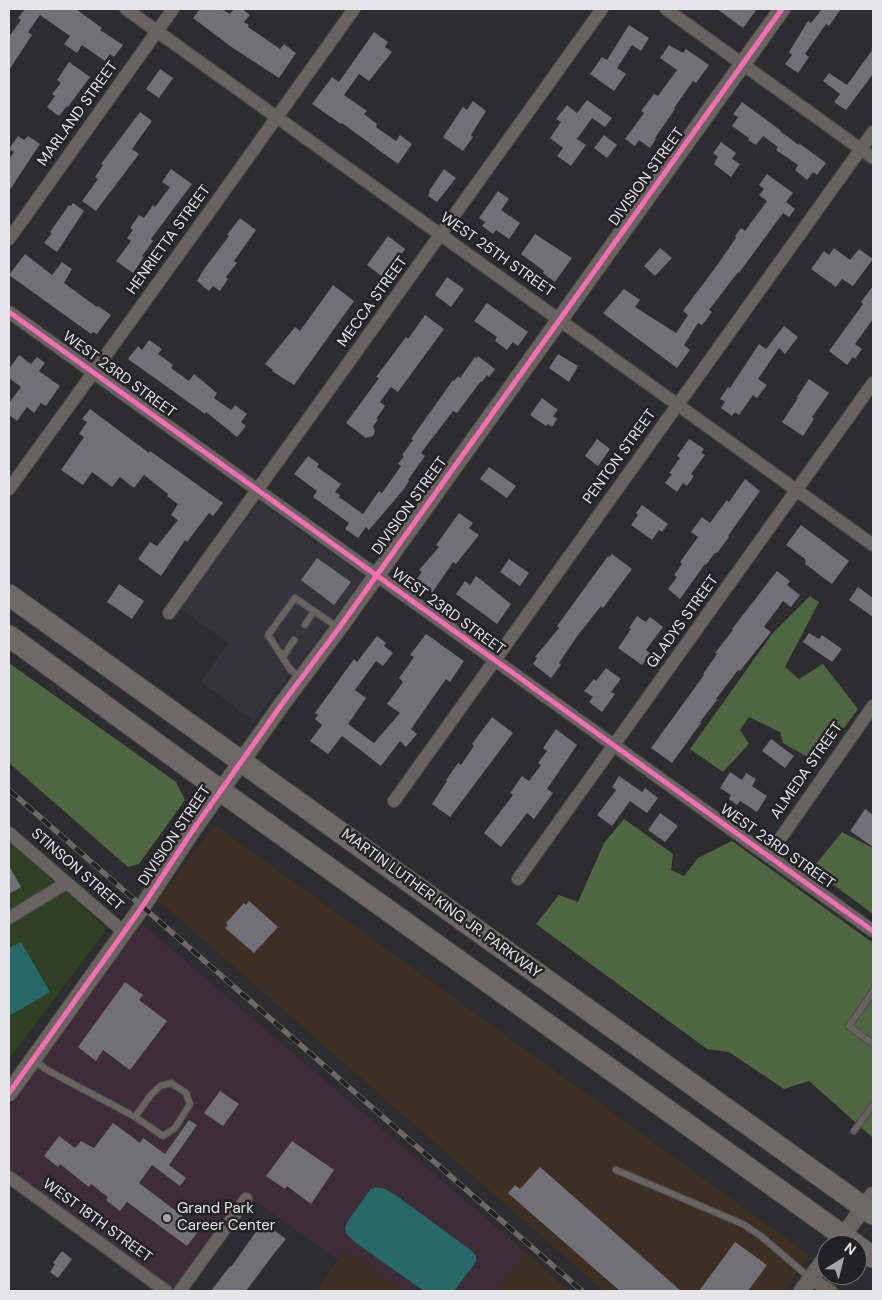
<!DOCTYPE html>
<style>
body{margin:0}
#map{position:relative;width:882px;height:1300px;overflow:hidden;background:#2d2c2e;font-family:"DM Sans",sans-serif}
canvas{display:block}
.frame{position:absolute;inset:0;border:10px solid #e6e6e8;pointer-events:none}
.north{position:absolute;left:817px;top:1235px;width:50px;height:50px;box-sizing:border-box;background:#222225;border:1px solid #707073;border-radius:50%;rotate:36deg;font-size:14px;font-weight:700;line-height:20px;text-align:center;color:#e6e6e8}
.north::after{content:'';display:block;margin:auto;width:18px;height:22px;background:#a5a5a7;clip-path:polygon(50% 0,100% 100%,50% 72%,0 100%)}
</style>
<div id="map">
<canvas width="882" height="1300"></canvas>
<div class="frame"></div>
<div class="north">N</div>
</div>
<script>
const ctx = document.querySelector('canvas').getContext('2d');
ctx.lineJoin = 'round';
function fillPath(path, color) { ctx.fillStyle = color; ctx.fill(path, 'evenodd'); }
const poly = rows => new Path2D(rows.map(r => 'M' + r).join(''));
function trace(path, color, width, dash) { ctx.strokeStyle = color; ctx.lineWidth = width; ctx.lineCap = dash ? 'butt' : 'round'; ctx.setLineDash(dash || []); ctx.stroke(path); }
function label(font, color, halo, rows, align = 'center') {
  ctx.font = font + ' "DM Sans",sans-serif'; ctx.lineWidth = 5; ctx.setLineDash([]); ctx.textBaseline = 'middle'; ctx.strokeStyle = halo; ctx.fillStyle = color; for (const [text, x, y, turn = 0] of rows) {
    ctx.save(); ctx.translate(x, y); ctx.rotate((+turn || 0) * Math.PI / 180); ctx.textAlign = isNaN(turn) ? turn : align; if (halo) ctx.strokeText(text, 0, 0); ctx.fillText(text, 0, 0); ctx.restore();
  }
}
fillPath(poly([
 [259,501,365,577,254,721,201,682,228,643,180,608]
]), '#35333b');
fillPath(poly([
 [215,825,809,1255,785,1291,604,1291,158,900],
 [346,1249,403,1291,316,1291],
 [525,1252,569,1291,498,1291]
]), '#3c3024');
fillPath(poly([
 [141,923,525,1252,498,1291,403,1291,346,1249,338,1260,255,1201,188,1291,153,1291,9,1186,9,1107]
]), '#3d2d36');
fillPath(poly([
 [9,842,104,926,104,933,9,1059]
]), '#2e4223');
fillPath(poly([
 [810,596,819,602,785,667,799,679,823,664,858,709,818,763,783,743,780,732,749,717,740,730,749,744,723,772,690,749,772,634],
 [9,663,176,782,185,800,139,864,128,867,9,763],
 [624,819,673,854,671,870,684,876,698,858,732,841,873,943,873,1138,809,1081,784,1089,729,1052,707,1049,536,924,559,895,578,902,604,843],
 [842,832,873,848,873,914,812,869]
]), '#4f6643');
fillPath(poly([
 [21,942,50,992,9,1016,9,948],
 [376,1187,385,1189,397,1196,472,1251,476,1256,476,1262,454,1291,424,1291,356,1243,346,1233,345,1228,348,1221,370,1190]
]), '#27696a');
fillPath(poly([
 [25,9,76,9,102,28,100,30,123,45,114,57,110,54,105,61,82,45,77,53,64,44,70,36,40,15,28,32,32,35,9,70,9,37,21,20,18,18],
 [200,9,222,9,230,14,234,9,242,9,250,15,244,22,249,25,248,27,280,49,284,44,296,53,279,78,230,46,193,18],
 [717,9,757,9,743,28],
 [822,9,841,9,829,26,826,24,805,54,809,57,798,73,785,64,792,55,789,52,808,21,811,23],
 [629,25,649,38,641,51,632,45,617,68,626,74,614,91,590,74,602,57,607,60],
 [374,32,388,42,385,47,392,52,369,81,359,74,344,95,367,111,364,114,377,124,376,127,396,141,400,135,412,144,398,164,342,123,341,124,312,104,332,77,339,82],
 [669,45,683,53,686,49,709,65,696,83,693,81,674,108,675,109,655,138,656,139,650,148,639,140,635,146,625,139,644,113,641,111,654,94,658,96,677,70,660,58],
 [873,49,873,74,846,110,834,102,840,94,823,81,829,73,847,85],
 [69,62,90,77,68,107,67,106,59,116,47,107,55,96,52,94,61,83,57,80],
 [160,69,173,78,159,98,146,89],
 [587,100,612,118,605,127,592,118,577,139,586,145,571,166,557,156,563,148,550,138,561,122,556,119,567,105,577,113],
 [473,101,486,111,471,135,473,137,463,151,443,137,463,107,467,110],
 [742,102,772,124,781,131,781,132,799,145,800,144,826,163,817,175,813,172,807,180,795,170,798,165,776,150,778,147,763,136,756,145,748,140,749,138,732,126,738,117,733,114],
 [140,112,152,121,132,149,139,154,96,211,82,201,98,179,95,177,103,165,101,164],
 [604,135,617,145,607,158,594,148],
 [18,136,24,140,28,136,40,144,9,191,9,159,14,152,9,149],
 [721,142,736,153,732,159,740,164,731,177,714,164,718,157,713,153],
 [171,169,192,184,151,239,153,241,142,256,144,257,133,273,116,261,131,241,127,238,133,230,130,228,139,215,144,218,153,205,155,207,170,187,162,182],
 [444,169,456,178,437,202,428,196,430,192,429,191],
 [767,174,793,193,786,202,795,209,789,217,783,213,739,273,738,272,709,310,712,312,702,325,698,323,684,345,690,350,677,368,603,313,624,289,640,300,635,307,676,333,688,315,683,311,715,268,736,238,735,236,741,228,745,231,767,201,759,195,764,189,759,185],
 [498,191,509,199,501,210,520,223,509,239,496,230,493,234,482,226,485,222,479,218],
 [73,203,84,211,57,252,44,243,52,233,50,232,69,205,71,206],
 [240,218,256,230,234,261,237,263,226,277,228,279,220,291,213,286,209,291,197,281,204,269,229,236,227,235],
 [535,234,572,258,555,282,543,273,544,271,521,254],
 [388,236,405,249,384,278,367,265],
 [660,248,672,258,655,276,644,266],
 [834,248,850,260,859,249,873,259,853,286,842,279,836,287,811,269,824,251,829,255],
 [25,254,52,275,62,262,72,269,64,283,97,307,98,306,111,315,97,334,93,332,91,334,9,275],
 [447,277,464,289,451,307,435,295],
 [333,285,354,301,294,385,272,371,273,370,265,364,295,327,300,331],
 [873,286,873,319,855,344,862,349,855,359,853,357,847,365,829,351,863,304,861,302],
 [487,303,528,332,518,346,513,342,507,350,495,341,497,337,474,321],
 [425,315,444,329,398,392,391,387,380,402,385,406,376,419,378,420,373,426,375,431,373,436,366,438,346,423,379,378,376,377,406,337,408,339],
 [784,326,798,337,785,354,779,348,758,379,767,385,757,398,753,395,739,415,735,412,732,416,721,408,725,402,720,399,728,387,730,388,759,344,766,349],
 [149,340,162,349,158,354,173,365,171,368,189,381,194,374,217,393,214,398,231,410,235,405,247,414,241,422,246,426,237,437,206,412,205,414,128,359,138,346,142,350],
 [558,354,578,366,569,382,549,368],
 [19,355,31,364,37,357,45,363,39,371,60,386,46,406,41,403,34,413,27,407,17,421,9,415,9,403,21,387,9,378,9,369],
 [478,356,495,369,489,377,487,375,482,382,481,381,457,413,453,411,421,453,425,456,408,480,409,481,404,489,369,530,366,527,358,538,345,529,349,523,313,497,317,491,294,474,308,456,319,464,317,467,341,484,335,492,340,495,339,497,363,514,379,491,382,493,401,466,398,464,404,456,402,455,413,440,411,439,453,380,454,381,458,376,460,378,475,357,477,358],
 [809,379,829,393,812,417,814,419,803,436,782,422,798,398,797,397],
 [542,398,558,410,553,416,557,419,552,427,548,424,546,426,530,415],
 [90,409,149,453,150,451,160,458,223,503,213,516,209,513,187,542,185,540,161,576,138,559,150,542,157,546,178,520,171,515,178,504,167,496,168,494,144,475,134,488,120,477,112,487,92,472,83,485,61,470,84,437,79,434,87,422,82,419],
 [597,439,610,449,598,466,585,456],
 [689,439,704,449,701,453,705,455,691,474,694,476,687,486,683,483,677,492,665,483,672,474,669,473,680,458,677,456],
 [489,467,516,486,507,498,480,479],
 [745,479,760,491,728,536,729,537,718,552,714,554,706,565,705,564,680,599,668,589,677,577,674,575,682,564,680,562,698,537,691,532,702,517,710,523,727,500,729,502],
 [642,505,668,524,662,532,659,530,652,540,631,525,638,515,636,513],
 [459,513,473,523,469,528,479,535,456,564,453,562,432,593,416,580,422,572,419,570,439,547,436,545],
 [801,525,849,561,832,584,805,564,806,562,805,559,786,545],
 [612,554,632,569,603,608,601,606,578,635,559,663,561,665,551,678,533,664,537,658,535,657,559,628,557,626,608,556,609,557],
 [317,558,351,582,334,605,301,580],
 [509,559,529,573,520,586,500,572],
 [777,571,790,581,787,585,800,595,791,607,783,601,764,627,771,632,740,671,738,670,716,699,717,700,700,722,701,723,672,763,651,748,704,675,703,674,717,654,715,653,733,630,732,629],
 [476,576,511,604,497,624,456,594,465,581,470,585],
 [119,584,144,601,132,619,107,602],
 [858,587,873,598,873,617,849,600],
 [637,616,646,622,650,617,663,627,646,650,650,653,642,665,618,648,631,629,629,628],
 [809,633,819,639,822,635,842,649,832,662,803,642],
 [426,634,464,661,450,682,446,679,411,729,417,734,406,747,400,741,381,766,342,736,328,754,310,741,322,725,315,719,318,715,315,713,354,659,357,662,377,636,386,643,384,646,393,653,383,666,376,661,355,690,366,698,348,724,374,743,400,713,387,704,403,682,399,678,414,657,410,655],
 [606,668,621,679,611,692,615,694,602,712,589,702,593,697,584,691,594,679,596,681],
 [492,717,513,733,450,817,432,804,447,781,446,780,458,763,461,765,474,746,472,744],
 [556,729,577,745,547,789,553,793,534,819,527,813,501,847,484,833,513,795,510,793,522,776,529,781,541,765,538,763,547,751,543,748],
 [771,739,794,756,785,768,762,751],
 [730,772,742,780,746,773,756,779,752,786,767,796,757,812,740,801,737,805,729,799,731,795,720,788],
 [619,776,642,792,645,788,658,798,647,813,630,801,612,826,597,815,616,790,612,787],
 [865,809,873,815,873,847,850,831],
 [660,813,678,826,665,842,648,830],
 [9,866,21,887,9,894],
 [249,901,278,927,254,953,225,928,228,925,226,923,244,903,246,905],
 [125,982,143,995,139,1000,167,1021,130,1070,103,1050,96,1061,78,1047],
 [220,1091,239,1104,223,1126,204,1113],
 [189,1120,197,1125,169,1165,186,1178,180,1186,152,1165,139,1183,200,1229,187,1246,127,1202,120,1211,106,1200,108,1197,91,1184,89,1187,60,1164,58,1167,44,1156,59,1136,75,1148,81,1141,94,1148,113,1123,140,1143,143,1138,165,1154],
 [292,1141,334,1170,311,1204,287,1186,285,1189,266,1176],
 [540,1167,681,1291,620,1291,508,1193,515,1185,520,1189],
 [263,1222,286,1239,273,1255,246,1291,211,1291,230,1266,231,1267],
 [735,1242,767,1265,748,1291,699,1291],
 [62,1251,72,1259,58,1278,50,1272,55,1264,53,1263]
]), '#716f78');
const lane = poly([
 [305,625,314,611],
 [283,657,294,640],
 [300,678,290,669,268,635,295,598,339,628],
 [873,992,849,1026,873,1044],
 [33,1060,47,1070,128,1113,135,1117,163,1136,175,1128,190,1104,186,1093,171,1083,160,1086,150,1096,135,1117],
 [854,1131,873,1105],
 [616,1170,743,1224,762,1237,810,1278]
]);
const street = poly([
 [126,9,873,545],
 [666,9,873,158],
 [9,239,173,9],
 [9,312,873,931],
 [9,489,192,236,354,9],
 [169,613,602,9],
 [394,801,873,132],
 [9,833,124,932],
 [768,856,873,706],
 [518,879,873,383],
 [9,918,66,883],
 [9,1177,166,1291],
 [811,1279,831,1291],
 [180,1291,246,1199]
]);
const secondary = poly([
 [9,1093,142,907,193,830,282,704,339,628,782,9],
 [836,1245,873,1195],
 [802,1291,827,1256]
]);
const highway = poly([
 [9,595,873,1214],
 [9,636,221,791,856,1245],
 [857,1246,873,1257]
]);
trace(lane, '#4b4a4c', 8);
trace(street, '#4b4a4c', 14);
trace(secondary, '#4b4a4c', 18);
trace(highway, '#4b4a4c', 23);
trace(lane, '#686260', 6);
trace(street, '#686260', 12);
trace(secondary, '#6a6461', 16);
trace(highway, '#6e6968', 21);
const rail = poly([
 [9,790,582,1291]
]);
trace(rail, '#6b6867', 5.5);
trace(rail, '#222225', 4, [11]);
trace(poly([
 [9,312,873,931],
 [9,1093,142,907,193,830,282,704,339,628,782,9]
]), '#f96db3', 5);
for (const [x, y, r, color] of [
 [167,1218,5,"#a5a5a7"]
]) { const dot = new Path2D(); dot.arc(x, y, r, 0, 2 * Math.PI); ctx.fillStyle = color; ctx.fill(dot); trace(dot, '#222225', 2); }
label('15px', '#e6e6e8', '#222225', [
 ["MARLAND STREET",78,114,-54],
 ["DIVISION STREET",647,177,-54],
 ["HENRIETTA STREET",169,240,-54],
 ["WEST 25TH STREET",497,255,35],
 ["MECCA STREET",373,302,-54],
 ["WEST 23RD STREET",119,375,36],
 ["PENTON STREET",620,457,-54],
 ["DIVISION STREET",410,506,-54],
 ["WEST 23RD STREET",448,612,36],
 ["GLADYS STREET",683,622,-54],
 ["ALMEDA STREET",807,771,-55],
 ["DIVISION STREET",175,836,-56],
 ["WEST 23RD STREET",777,847,35],
 ["STINSON STREET",77,870,41],
 ["MARTIN LUTHER KING JR. PARKWAY",441,904,36],
 ["WEST 18TH STREET",97,1221,36]
]);
label('15px', '#e6e6e8', '#222225', [
 ["Grand Park",177,1209],
 ["Career Center",177,1226]
], 'left');
</script>
